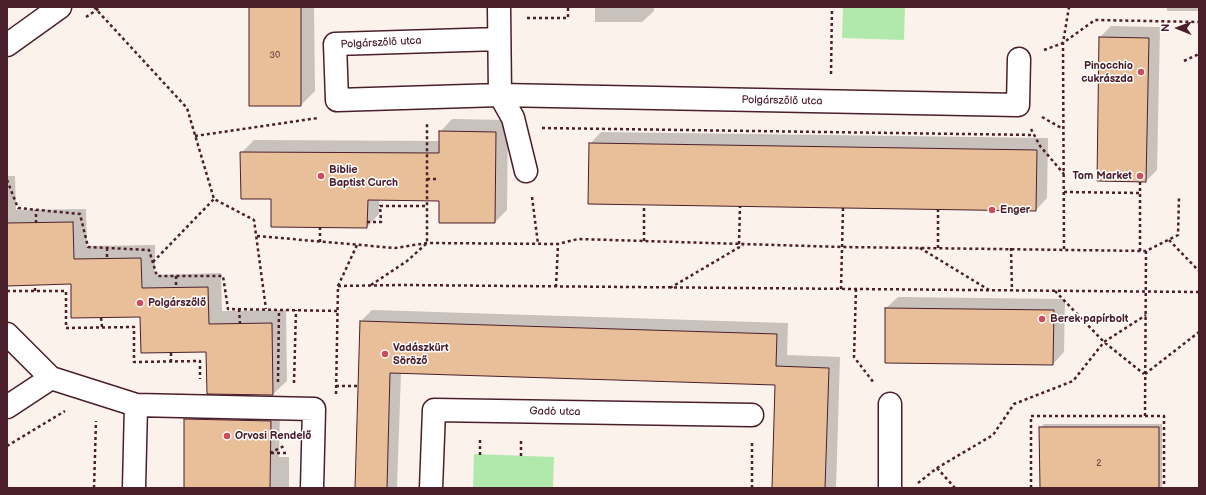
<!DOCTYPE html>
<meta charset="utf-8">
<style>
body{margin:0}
#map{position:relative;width:1206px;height:495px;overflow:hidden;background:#fbf2eb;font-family:"Balsamiq Sans",sans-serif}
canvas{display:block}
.frame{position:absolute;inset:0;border:8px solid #4a1f2b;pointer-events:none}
.north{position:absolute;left:1158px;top:8px;width:40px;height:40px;-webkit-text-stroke:3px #fff;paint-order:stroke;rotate:271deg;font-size:11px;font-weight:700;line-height:16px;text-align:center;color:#4a1f2b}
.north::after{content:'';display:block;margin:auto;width:14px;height:18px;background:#4a1f2b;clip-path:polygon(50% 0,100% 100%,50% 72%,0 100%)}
</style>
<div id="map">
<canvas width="1206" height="495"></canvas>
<div class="frame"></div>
<div class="north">N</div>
</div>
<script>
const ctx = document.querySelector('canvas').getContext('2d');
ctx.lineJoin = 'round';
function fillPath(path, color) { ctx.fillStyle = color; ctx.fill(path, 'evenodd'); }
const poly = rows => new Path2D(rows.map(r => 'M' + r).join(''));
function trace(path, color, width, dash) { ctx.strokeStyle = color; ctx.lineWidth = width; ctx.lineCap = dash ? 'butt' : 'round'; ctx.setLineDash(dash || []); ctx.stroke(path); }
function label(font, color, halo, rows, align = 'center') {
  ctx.font = font + ' "Balsamiq Sans",sans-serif'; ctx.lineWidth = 3; ctx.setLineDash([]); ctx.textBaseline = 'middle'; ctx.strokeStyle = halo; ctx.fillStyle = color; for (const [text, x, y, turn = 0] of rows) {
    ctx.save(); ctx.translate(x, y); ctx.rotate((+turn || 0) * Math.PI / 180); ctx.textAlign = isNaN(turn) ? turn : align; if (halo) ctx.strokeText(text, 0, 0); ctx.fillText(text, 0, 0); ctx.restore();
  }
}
fillPath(poly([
 [843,7,905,7,904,40,842,38],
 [474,454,554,457,553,488,473,488]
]), '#b1e9ad');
fillPath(poly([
 [250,7,314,7,315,91,301,105,250,105],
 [595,7,654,7,654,11,642,22,595,22],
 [1167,7,1199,7,1199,11,1167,11],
 [1111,26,1160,27,1157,170,1146,181,1100,37],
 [452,119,508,120,507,210,495,222,440,200,379,199,379,214,367,227,272,198,241,153,254,140,440,141,440,132],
 [601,132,1048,138,1047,198,1036,210,590,144],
 [7,176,15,176,16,210,86,209,87,246,155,245,155,275,221,273,222,311,286,310,287,381,273,394,208,393,207,351,141,316,72,283,7,285],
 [898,297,1065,299,1064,352,1053,364,886,308],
 [372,310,788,323,787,355,840,357,836,488,773,488,776,384,401,372,397,488,356,488,361,321],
 [195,409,280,411,279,457,289,457,289,488,185,488,185,419],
 [1044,424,1162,424,1162,488,1041,488,1040,428]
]), '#0003');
const building = poly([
 [249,7,301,7,301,106,249,106,249,7],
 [1099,37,1149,38,1146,182,1097,181,1099,37],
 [439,131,496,132,495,223,439,223,439,201,368,200,367,228,271,227,271,199,241,199,240,152,439,153,439,131],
 [589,143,1037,150,1036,211,588,204,589,143],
 [73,222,74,259,141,258,142,288,208,287,209,324,272,323,273,395,207,394,206,352,141,353,140,317,71,318,71,284,7,286,7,223,73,222],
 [885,308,1054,310,1053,365,885,363,885,308],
 [360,321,777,334,776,366,829,368,825,488,772,488,775,385,390,373,387,488,355,488,360,321],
 [184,419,271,421,270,488,184,488,184,419],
 [1039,427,1159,427,1159,488,1040,488,1039,427]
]);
fillPath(building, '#e9bf99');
trace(building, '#4a1f2b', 1);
const minor = poly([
 [499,7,500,95,1018,105,1019,59],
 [499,39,335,44,337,100,500,95,513,118,526,171],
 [7,45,60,7],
 [7,334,51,378,136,405],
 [7,407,51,378],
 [134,488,136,405,314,409,312,488],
 [431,488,434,410,752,415],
 [890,488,890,404]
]);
trace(minor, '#4a1f2b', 25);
trace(poly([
 [94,7,187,108,214,199,254,220,266,309],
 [86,17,101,7],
 [527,18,568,18,568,7],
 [1044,50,1063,43,1095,20,1199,22],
 [1184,61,1199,54],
 [831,74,832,7],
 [1042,117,1063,129],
 [542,128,1034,135],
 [1031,129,1040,146,1064,174],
 [195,136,318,118],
 [1140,176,1140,251],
 [427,179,439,179],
 [7,180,18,208,80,214,88,247,149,250,157,276,223,276,228,309,338,311],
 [1064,192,1140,193],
 [532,197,538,244],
 [367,222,381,222,380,206,427,206],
 [36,223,36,210],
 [257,236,395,248,427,243,558,244,578,239,842,247,1146,251,1178,235,1179,196],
 [1169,240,1199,271],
 [644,241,644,205],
 [320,242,320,228],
 [739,244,740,206],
 [107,248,107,259],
 [920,248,989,290],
 [938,248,938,209],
 [1011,248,1012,291],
 [1064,249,1063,43,1069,7],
 [153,262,214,199],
 [176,276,176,287],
 [371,285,407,261,427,243,427,124],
 [338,286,402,285,1199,292],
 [556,287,558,244],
 [670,288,743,245],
 [841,289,843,208],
 [856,289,854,357,874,383],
 [7,291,66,291,66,328,134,327,134,362,200,361,200,379],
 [35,291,35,285],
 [1055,291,1104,342,1144,374],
 [239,309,240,323],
 [101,318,102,327],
 [171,362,171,353],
 [1145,374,1199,332],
 [278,382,279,310],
 [294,383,296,310],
 [336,386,358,386],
 [336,394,338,286,357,245],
 [1145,416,1146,251],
 [7,446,65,411],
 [270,453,286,445],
 [271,453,286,453],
 [480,455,480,437],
 [521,456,521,438],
 [937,468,955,488],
 [918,483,937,468,993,435,1014,404,1073,381,1104,342,1146,315],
 [94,488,96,421],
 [752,488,752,443],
 [1031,488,1031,416,1164,416,1164,488]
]), '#4a1f2b', 2.5, [3, 3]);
trace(minor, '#fff', 22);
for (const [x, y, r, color] of [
 [1141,72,4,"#d1495b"],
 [321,176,4,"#d1495b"],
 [1140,176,4,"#d1495b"],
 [992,210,4,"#d1495b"],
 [140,303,4,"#d1495b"],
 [1042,319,4,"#d1495b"],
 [385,354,4,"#d1495b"],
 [227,436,4,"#d1495b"]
]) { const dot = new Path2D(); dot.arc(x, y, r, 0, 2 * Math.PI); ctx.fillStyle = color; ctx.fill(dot); trace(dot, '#fff', 1.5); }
label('9px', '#724746', null, [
 ["30",275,56],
 ["2",1099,464]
]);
label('11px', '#4a1f2b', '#fff', [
 ["Polgárszőlő utca",381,43,-3],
 ["Polgárszőlő utca",782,101,1],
 ["Gadó utca",555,412,1]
]);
label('bold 11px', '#4a1f2b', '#fff', [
 ["Pinocchio",1133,66,"right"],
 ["cukrászda",1133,79,"right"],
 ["Biblie",329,170],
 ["Baptist Curch",329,183],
 ["Tom Market",1132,176,"right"],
 ["Enger",1000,210],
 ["Polgárszőlő",148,303],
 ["Berek papírbolt",1050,319],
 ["Vadászkürt",393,348],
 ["Söröző",393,361],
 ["Orvosi Rendelő",235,436]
], 'left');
</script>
